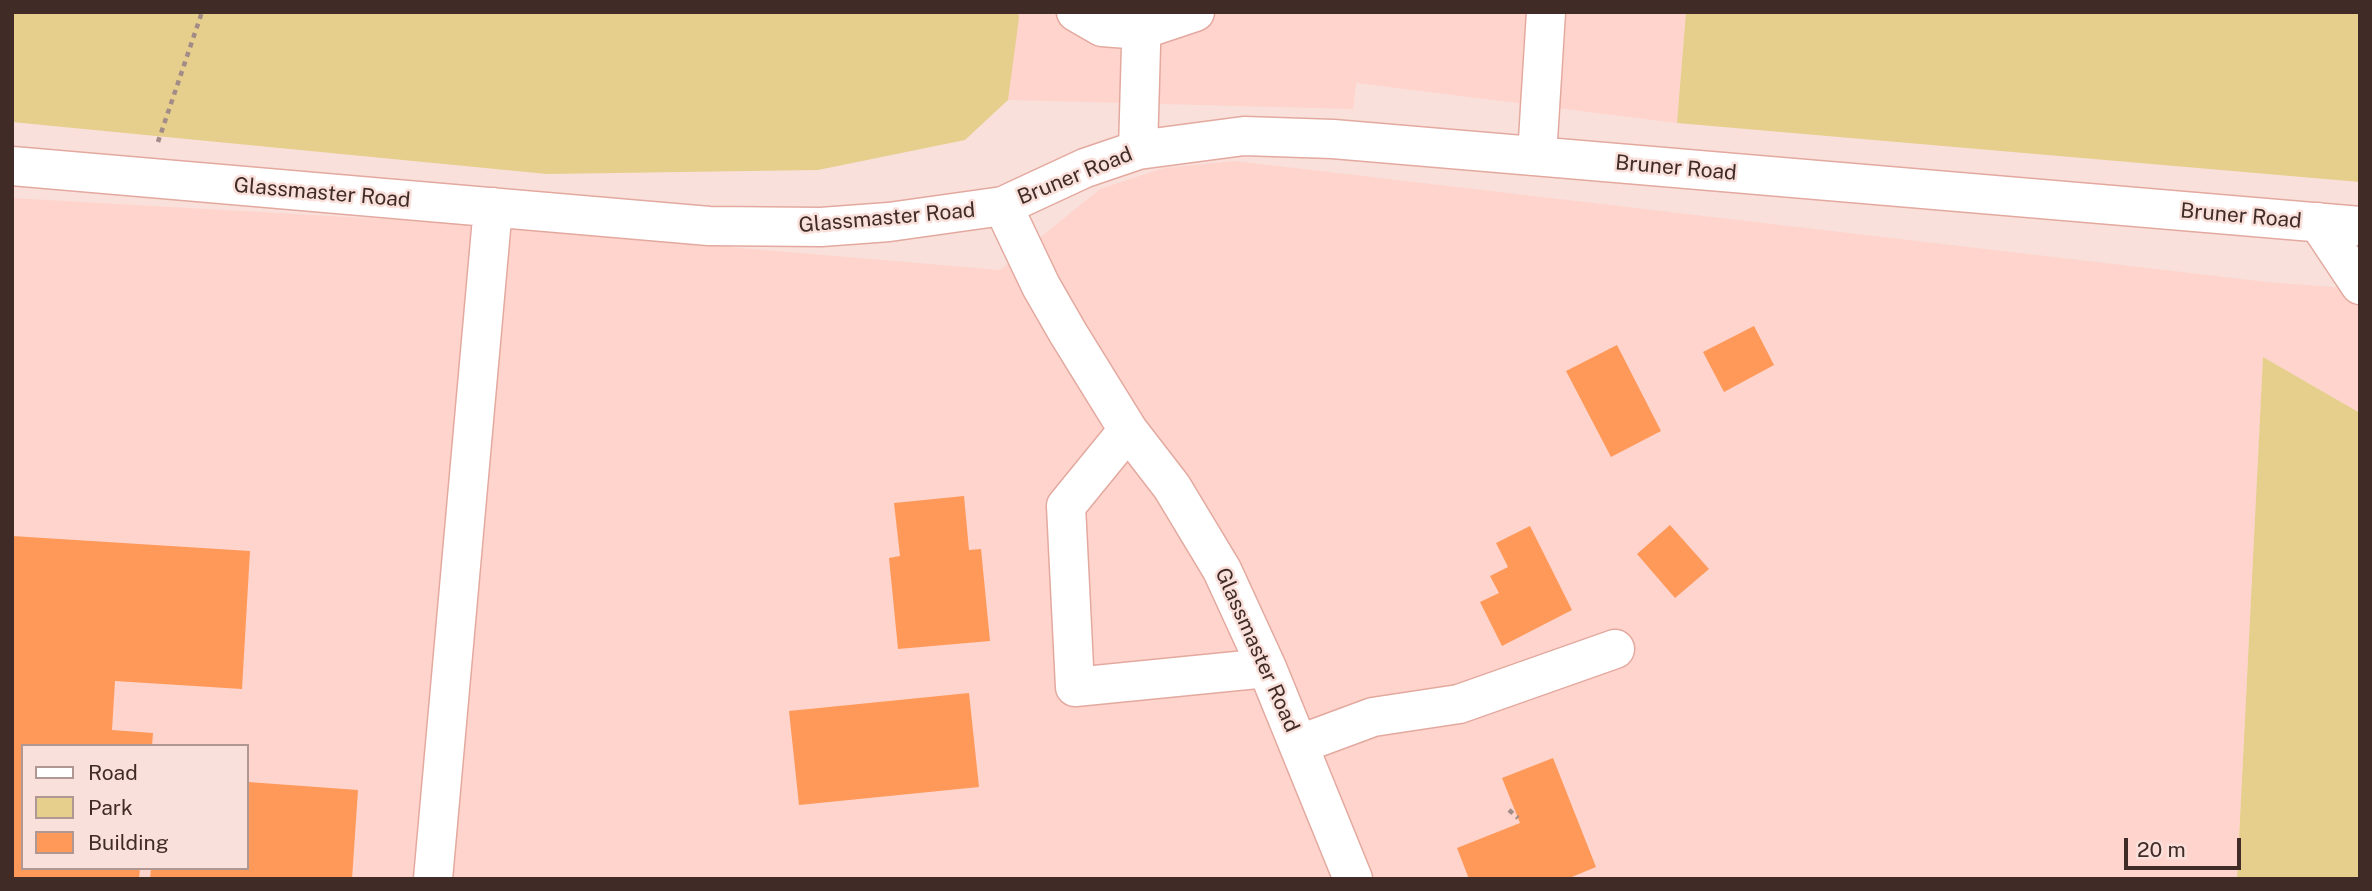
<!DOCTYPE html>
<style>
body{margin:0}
#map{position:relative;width:2372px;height:891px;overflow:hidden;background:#f9e0db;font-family:"Public Sans",sans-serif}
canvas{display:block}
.frame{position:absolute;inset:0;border:14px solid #412b26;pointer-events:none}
.legend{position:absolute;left:21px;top:744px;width:228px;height:126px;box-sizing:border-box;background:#f9e0db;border:2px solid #af9893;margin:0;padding:9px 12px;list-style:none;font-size:21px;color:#412b26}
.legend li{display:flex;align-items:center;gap:14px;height:35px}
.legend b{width:35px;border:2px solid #af9893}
.scale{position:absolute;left:2124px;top:838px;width:117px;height:32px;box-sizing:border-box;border:4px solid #412b26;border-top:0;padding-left:9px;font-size:21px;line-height:24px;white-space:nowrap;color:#412b26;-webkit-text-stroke:5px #f9e0db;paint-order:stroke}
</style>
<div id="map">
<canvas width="2372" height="891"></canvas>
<div class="frame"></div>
<ul class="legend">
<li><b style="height:9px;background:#fff"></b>Road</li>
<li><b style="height:19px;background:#e6ce8c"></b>Park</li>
<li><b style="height:19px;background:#ff995a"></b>Building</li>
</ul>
<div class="scale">20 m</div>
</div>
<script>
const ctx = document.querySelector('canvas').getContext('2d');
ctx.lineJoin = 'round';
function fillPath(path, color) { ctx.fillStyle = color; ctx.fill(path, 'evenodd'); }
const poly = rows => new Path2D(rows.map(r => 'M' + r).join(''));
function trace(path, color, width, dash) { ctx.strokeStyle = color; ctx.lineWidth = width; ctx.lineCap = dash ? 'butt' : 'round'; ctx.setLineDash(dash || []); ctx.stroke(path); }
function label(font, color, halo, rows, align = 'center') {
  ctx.font = font + ' "Public Sans",sans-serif'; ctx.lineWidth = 5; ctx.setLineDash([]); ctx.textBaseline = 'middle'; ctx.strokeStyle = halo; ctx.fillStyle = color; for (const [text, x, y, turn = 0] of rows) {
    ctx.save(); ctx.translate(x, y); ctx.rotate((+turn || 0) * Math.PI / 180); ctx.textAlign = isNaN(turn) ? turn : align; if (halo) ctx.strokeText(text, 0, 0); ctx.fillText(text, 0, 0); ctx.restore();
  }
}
fillPath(poly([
 [1018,12,1686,12,1677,123,1357,83,1358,70,1353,109,1008,100],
 [1235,161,2267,282,2360,289,2360,413,2263,357,2237,879,12,879,12,198,436,222,1000,270,1100,189,1164,168],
 [23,746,247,746,247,868,23,868]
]), '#fed4cc');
fillPath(poly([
 [12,12,1018,12,1019,18,1008,100,965,140,818,170,547,174,12,122],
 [1686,12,2360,12,2360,182,1677,123],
 [2263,357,2360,413,2360,879,2237,879]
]), '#e6ce8c');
fillPath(poly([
 [1754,326,1774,365,1724,392,1703,352],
 [1617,345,1661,431,1611,457,1566,371],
 [964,496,969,550,981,549,990,641,898,649,889,558,900,556,894,503],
 [1670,525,1709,569,1675,598,1637,554],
 [1530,526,1572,610,1502,646,1480,602,1499,593,1490,576,1508,567,1496,543],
 [12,536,250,551,242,689,115,681,112,730,153,733,152,746,23,746,23,868,140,868,139,879,12,879],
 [969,693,979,787,799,805,789,711],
 [1553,758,1596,867,1567,879,1469,879,1457,848,1520,823,1502,778],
 [248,782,358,790,352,879,150,879,151,868,247,868]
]), '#ff995a');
const minor = poly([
 [1076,12,1102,27,1141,30,1195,12],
 [1138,150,1142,12],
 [1537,156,1546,12],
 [12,166,709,226,821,227,889,222,1003,206,1041,286,1068,333,1128,430,1172,487,1222,570,1267,668,1353,879],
 [1003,206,1085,168,1138,150,1244,136,1333,139,2360,226],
 [2318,222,2360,285],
 [1128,430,1066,506,1075,687,1267,668],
 [1300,744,1373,717,1459,704,1615,649],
 [433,879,493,207]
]);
trace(minor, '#e3a99f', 41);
trace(poly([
 [158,142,202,12],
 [1509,810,1518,818]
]), '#a38c87', 4.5, [5, 5]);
trace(minor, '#fff', 38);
label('21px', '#412b26', '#f9e0db', [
 ["Bruner Road",1676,168,5],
 ["Bruner Road",1075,176,-22],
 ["Glassmaster Road",322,193,5],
 ["Bruner Road",2241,216,5],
 ["Glassmaster Road",887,218,-5],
 ["Glassmaster Road",1257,650,66]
]);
</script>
